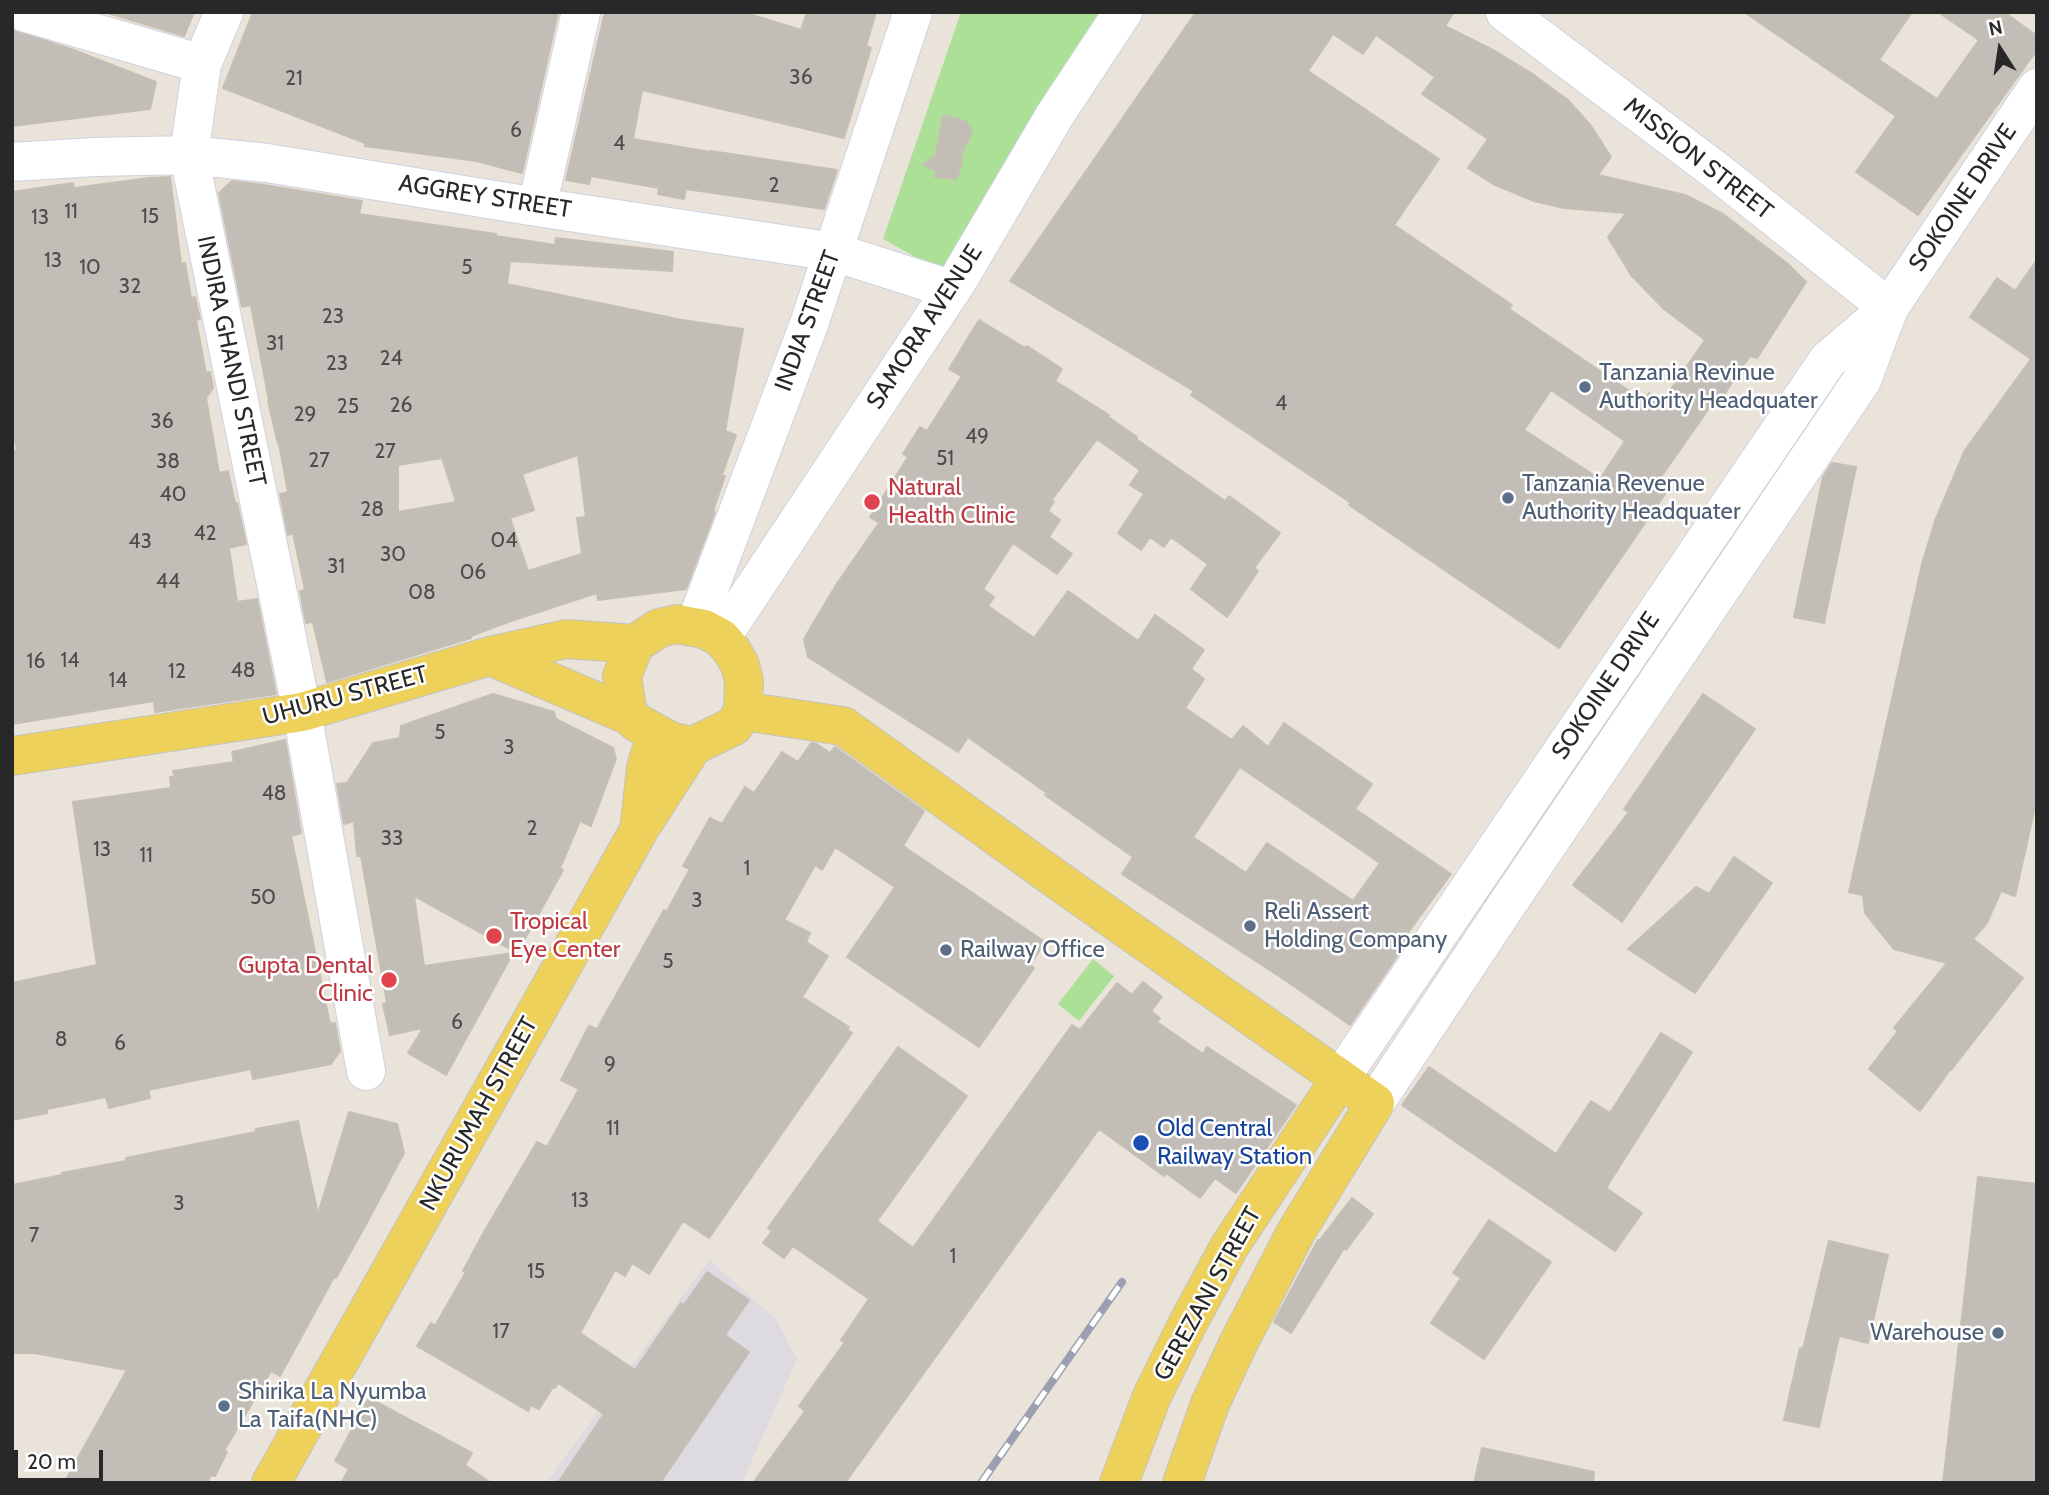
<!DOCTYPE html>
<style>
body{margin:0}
#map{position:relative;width:2049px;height:1495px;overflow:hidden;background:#eae3d9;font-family:Cabin,sans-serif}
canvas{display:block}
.frame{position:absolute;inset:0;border:14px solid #282828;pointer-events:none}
.north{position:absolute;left:1965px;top:14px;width:70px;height:70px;-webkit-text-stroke:5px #fff;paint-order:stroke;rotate:348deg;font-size:19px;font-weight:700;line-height:28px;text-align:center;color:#282828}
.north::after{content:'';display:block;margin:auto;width:24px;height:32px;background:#282828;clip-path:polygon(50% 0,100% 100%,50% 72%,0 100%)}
.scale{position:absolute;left:14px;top:1450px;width:89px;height:32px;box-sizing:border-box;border:4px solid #282828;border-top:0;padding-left:9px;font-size:21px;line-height:24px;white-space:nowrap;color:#282828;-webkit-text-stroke:5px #fff;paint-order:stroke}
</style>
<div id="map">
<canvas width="2049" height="1495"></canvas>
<div class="frame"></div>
<div class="north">N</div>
<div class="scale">20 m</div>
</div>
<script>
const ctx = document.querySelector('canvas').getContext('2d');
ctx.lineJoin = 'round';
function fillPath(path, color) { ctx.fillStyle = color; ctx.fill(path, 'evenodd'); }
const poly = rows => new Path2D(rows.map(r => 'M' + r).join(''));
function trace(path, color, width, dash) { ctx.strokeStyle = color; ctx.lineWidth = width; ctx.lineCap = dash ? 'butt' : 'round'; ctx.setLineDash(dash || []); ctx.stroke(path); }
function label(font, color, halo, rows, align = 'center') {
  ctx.font = font + ' Cabin,sans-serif'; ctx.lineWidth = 5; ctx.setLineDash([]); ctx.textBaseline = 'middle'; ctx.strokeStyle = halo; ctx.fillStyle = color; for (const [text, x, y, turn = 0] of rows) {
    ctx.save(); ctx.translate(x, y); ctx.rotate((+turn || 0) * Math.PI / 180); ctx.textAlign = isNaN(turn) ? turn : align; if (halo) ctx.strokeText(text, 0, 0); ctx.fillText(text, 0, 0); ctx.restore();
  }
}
fillPath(poly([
 [709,1260,775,1318,797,1359,742,1483,546,1483]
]), '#dddae2');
fillPath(poly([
 [961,12,1106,12,942,272,883,239],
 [1093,959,1114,976,1079,1021,1058,1004]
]), '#ace096');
const building = poly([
 [194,12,184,36,108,13,109,12,194,12],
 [253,12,558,12,522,173,476,161,365,146,365,143,223,88,253,12],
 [605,12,743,12,801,30,807,12,876,12,866,46,871,48,844,138,642,90,633,139,711,152,711,151,837,170,824,209,686,189,684,199,658,194,659,188,591,176,589,184,566,180,605,12],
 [1196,12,1454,12,1445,26,1495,51,1531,73,1568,100,1591,126,1611,157,1598,175,1685,195,1723,214,1788,264,1806,282,1757,358,1750,356,1721,399,1717,397,1656,484,1667,491,1559,648,1349,505,1351,503,1191,395,1194,391,1010,281,1196,12],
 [1333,34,1363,54,1376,35,1435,77,1422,94,1488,139,1468,168,1493,184,1534,201,1564,208,1626,213,1608,237,1631,275,1664,309,1705,340,1662,402,1649,393,1644,401,1509,309,1512,305,1394,225,1439,159,1308,71,1333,34],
 [1551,390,1625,441,1600,479,1524,430,1551,390],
 [1744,12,1912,12,1879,60,1937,99,1979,40,1938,12,2004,12,2037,36,2037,50,1918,215,1856,172,1896,116,1744,12],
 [12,30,71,49,156,82,150,109,12,126,12,30],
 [943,115,965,121,972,129,968,142,965,145,961,159,961,167,956,179,935,177,936,171,923,165,936,155,943,115],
 [170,177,181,264,185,263,191,298,195,297,200,319,196,320,206,373,210,372,213,388,206,398,219,473,228,471,235,503,237,503,246,544,229,548,237,602,257,599,276,694,155,712,154,701,12,724,12,452,17,450,12,426,12,192,73,183,74,188,149,178,170,177],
 [232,181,264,185,362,201,359,214,496,234,496,236,555,245,556,238,673,252,672,271,510,261,507,284,682,320,743,329,725,431,736,435,722,475,725,476,713,511,715,512,686,589,598,600,597,593,511,621,471,636,471,638,327,682,313,622,306,623,300,591,305,590,293,533,288,535,280,494,288,492,279,444,278,444,268,401,269,401,251,305,242,307,219,193,232,181],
 [578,455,586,517,577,518,582,554,528,571,510,518,534,510,522,474,578,455],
 [442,458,456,502,398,512,398,465,442,458],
 [2037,260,2037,798,2015,896,2001,891,1987,923,1973,939,2023,978,1951,1070,1950,1070,1920,1111,1869,1069,1898,1031,1894,1028,1947,963,1894,949,1865,913,1863,895,1849,892,1922,564,1935,521,1965,450,2031,359,1970,317,1997,278,2015,291,2037,260],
 [979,320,1025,348,1027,346,1062,369,1055,381,1109,415,1108,417,1137,437,1136,439,1225,501,1229,496,1280,533,1254,568,1258,571,1227,617,1191,589,1208,564,1171,537,1164,547,1150,537,1141,550,1118,533,1144,494,1130,485,1140,470,1097,439,1051,501,1054,502,1048,511,1060,520,1049,537,1072,554,1057,574,1013,543,983,589,994,597,988,606,1034,638,1068,591,1138,641,1155,615,1204,650,1191,669,1204,679,1185,708,1232,740,1243,726,1268,747,1284,723,1372,784,1355,809,1451,874,1404,938,1408,940,1350,1025,1285,980,1122,874,1133,857,1045,795,1047,793,968,737,958,752,808,657,804,639,836,585,879,523,870,517,908,457,903,454,920,427,927,431,962,376,949,369,979,320],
 [1240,767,1380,863,1353,901,1267,843,1246,873,1193,837,1240,767],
 [1832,463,1856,467,1824,623,1794,617,1823,477,1832,463],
 [493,694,554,712,556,719,613,748,616,759,591,826,580,821,560,868,563,870,517,953,414,896,424,966,513,953,446,1075,408,1053,423,1028,390,1035,383,1004,387,1003,361,856,357,856,354,821,344,824,337,784,347,783,373,743,400,738,401,726,493,694],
 [1703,694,1755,729,1622,922,1573,885,1629,812,1624,809,1703,694],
 [285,740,301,833,291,836,330,1024,335,1023,340,1051,331,1064,253,1079,251,1069,148,1090,150,1098,109,1108,106,1097,47,1109,47,1113,12,1120,12,983,97,965,73,802,171,788,170,777,175,777,173,771,234,762,232,752,285,740],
 [811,743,817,744,830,753,835,747,924,811,903,846,1045,942,1030,965,1034,968,979,1047,847,957,895,887,835,847,822,870,815,865,784,920,810,933,806,942,828,956,802,997,849,1027,847,1030,852,1033,709,1238,683,1221,649,1274,632,1263,625,1276,615,1270,580,1333,635,1370,681,1303,684,1305,707,1272,749,1300,725,1335,749,1352,660,1483,558,1483,604,1414,558,1383,555,1388,553,1387,539,1409,531,1405,528,1411,417,1346,431,1323,435,1326,466,1272,463,1271,484,1232,537,1142,547,1147,579,1089,561,1080,589,1026,597,1029,664,910,667,911,690,869,683,866,710,818,722,824,745,787,754,793,782,752,798,762,811,743],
 [1734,857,1772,883,1695,993,1628,949,1696,887,1709,894,1734,857],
 [1143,982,1162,997,1151,1011,1160,1018,1157,1022,1203,1054,1207,1047,1296,1105,1236,1193,1215,1178,1200,1198,1166,1173,1164,1176,1099,1129,845,1483,753,1483,805,1411,799,1406,845,1342,841,1340,869,1299,793,1246,784,1258,763,1243,772,1231,768,1228,898,1047,967,1096,877,1221,913,1248,1072,1025,1080,1030,1117,983,1132,995,1143,982],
 [1661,1033,1692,1052,1606,1188,1642,1213,1615,1251,1402,1105,1429,1067,1556,1154,1591,1101,1610,1113,1661,1033],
 [349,1112,397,1124,404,1153,364,1228,336,1278,334,1277,280,1376,271,1371,224,1451,227,1452,215,1476,211,1475,207,1483,64,1483,127,1370,34,1353,12,1353,12,1185,62,1175,62,1173,126,1161,126,1158,256,1132,256,1129,298,1121,318,1214,349,1112],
 [1978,1177,2037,1184,2037,1483,1943,1483,1978,1177],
 [1352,1198,1373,1214,1346,1250,1344,1248,1291,1333,1274,1322,1318,1240,1319,1241,1352,1198],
 [1489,1220,1551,1262,1484,1359,1431,1323,1461,1278,1453,1273,1489,1220],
 [1829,1241,1888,1255,1868,1343,1839,1336,1819,1427,1784,1420,1800,1348,1803,1349,1829,1241],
 [369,1398,472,1453,465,1465,491,1483,341,1483,349,1469,335,1461,369,1398],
 [1482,1448,1594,1472,1593,1483,1474,1483,1482,1448]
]);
fillPath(building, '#c2bdb6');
trace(building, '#c5bfb3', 2);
const minor = poly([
 [23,12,202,64],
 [224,12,202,64,189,155,302,712,366,1071],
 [1505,12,1715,170,1889,308],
 [12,162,94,157,189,155,267,163,537,207,834,252,950,289],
 [537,207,581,12],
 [695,626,809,324,913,12],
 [721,638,958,280,1055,115,1123,12],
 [1340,1079,1828,360,1888,309],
 [1375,1103,1506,906,1862,380,1889,308,2037,88]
]);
const major = poly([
 [677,624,704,629,721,638,732,651,740,665,744,681,743,711,734,726,693,746,672,742,636,722,628,715,622,676,635,644,659,628,677,624],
 [490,656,628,715],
 [743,711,843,726,1070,889,1375,1103,1296,1232,1239,1342,1210,1404,1182,1483],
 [12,756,302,712,490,656,566,639,635,644],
 [644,822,693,746],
 [271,1483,639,830,646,768,656,734],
 [1119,1483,1152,1396,1187,1325,1229,1247,1340,1079]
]);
trace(minor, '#cfd1e1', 40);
trace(major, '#c3c3c3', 40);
trace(minor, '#fff', 38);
trace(major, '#edd15b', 38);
const rail = poly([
 [981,1483,1122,1282]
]);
trace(rail, '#9c9fb2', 8);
trace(rail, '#fff', 5, [16]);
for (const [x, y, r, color] of [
 [1585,387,7,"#5c6f8a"],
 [1508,498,7,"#5c6f8a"],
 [872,502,9,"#e0444e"],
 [1250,926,7,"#5c6f8a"],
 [494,936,9,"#e0444e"],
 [946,950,7,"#5c6f8a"],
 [389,980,9,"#e0444e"],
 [1141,1143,9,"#1a4fb4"],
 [1998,1333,7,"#5c6f8a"],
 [224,1406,7,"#5c6f8a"]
]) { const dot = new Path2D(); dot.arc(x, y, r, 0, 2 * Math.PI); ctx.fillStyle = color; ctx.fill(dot); trace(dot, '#fff', 2.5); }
label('21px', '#4e4d4c', null, [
 ["36",801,78],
 ["21",294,79],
 ["6",516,131],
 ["4",619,144],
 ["2",774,186],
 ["11",71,212],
 ["15",150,217],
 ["13",40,218],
 ["13",53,261],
 ["10",90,268],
 ["5",467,268],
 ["32",130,287],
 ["23",333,317],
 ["31",275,344],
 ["24",391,359],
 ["23",337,364],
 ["4",1281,404],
 ["26",401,406],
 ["25",348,407],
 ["29",305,415],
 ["36",162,422],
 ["49",977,437],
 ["27",385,452],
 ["51",945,459],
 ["27",319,461],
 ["38",168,462],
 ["40",173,495],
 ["28",372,510],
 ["42",205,534],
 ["04",504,541],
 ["43",140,542],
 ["30",393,555],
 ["31",336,567],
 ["06",473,573],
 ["44",168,582],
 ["08",422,593],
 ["14",70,661],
 ["16",36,662],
 ["48",243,671],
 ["12",177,672],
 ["14",118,681],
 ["5",440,733],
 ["3",509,748],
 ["48",274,794],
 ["2",532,829],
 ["33",392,839],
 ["13",102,850],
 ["11",146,856],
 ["1",747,869],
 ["50",263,898],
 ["3",697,901],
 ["5",668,962],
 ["6",457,1023],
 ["8",61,1040],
 ["6",120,1044],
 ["9",610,1065],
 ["11",613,1129],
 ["13",580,1201],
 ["3",179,1204],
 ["7",34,1236],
 ["1",953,1257],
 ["15",536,1272],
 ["17",501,1332]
]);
label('24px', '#282828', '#fff', [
 ["MISSION STREET",1698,159,38],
 ["AGGREY STREET",485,197,9],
 ["SOKOINE DRIVE",1963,198,-56],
 ["INDIA STREET",808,321,-70],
 ["SAMORA AVENUE",925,327,-57],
 ["INDIRA GHANDI STREET",231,361,78],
 ["SOKOINE DRIVE",1606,686,-56],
 ["UHURU STREET",345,696,-15],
 ["NKURUMAH STREET",479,1114,-61],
 ["GEREZANI STREET",1208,1294,-61]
]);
label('24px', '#4e5e75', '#fff', [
 ["Tanzania Revinue",1599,373],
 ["Authority Headquater",1599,401],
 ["Tanzania Revenue",1522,484],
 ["Authority Headquater",1522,512],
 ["Reli Assert",1264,912],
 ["Holding Company",1264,940],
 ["Railway Office",960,950],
 ["Warehouse",1984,1333,"right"],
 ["Shirika La Nyumba",238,1392],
 ["La Taifa(NHC)",238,1420]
], 'left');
label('24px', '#be3a42', '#fff', [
 ["Natural",888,488],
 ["Health Clinic",888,516],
 ["Tropical",510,922],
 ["Eye Center",510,950],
 ["Gupta Dental",373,966,"right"],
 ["Clinic",373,994,"right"]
], 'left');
label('24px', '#164399', '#fff', [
 ["Old Central",1157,1129],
 ["Railway Station",1157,1157]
], 'left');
</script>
